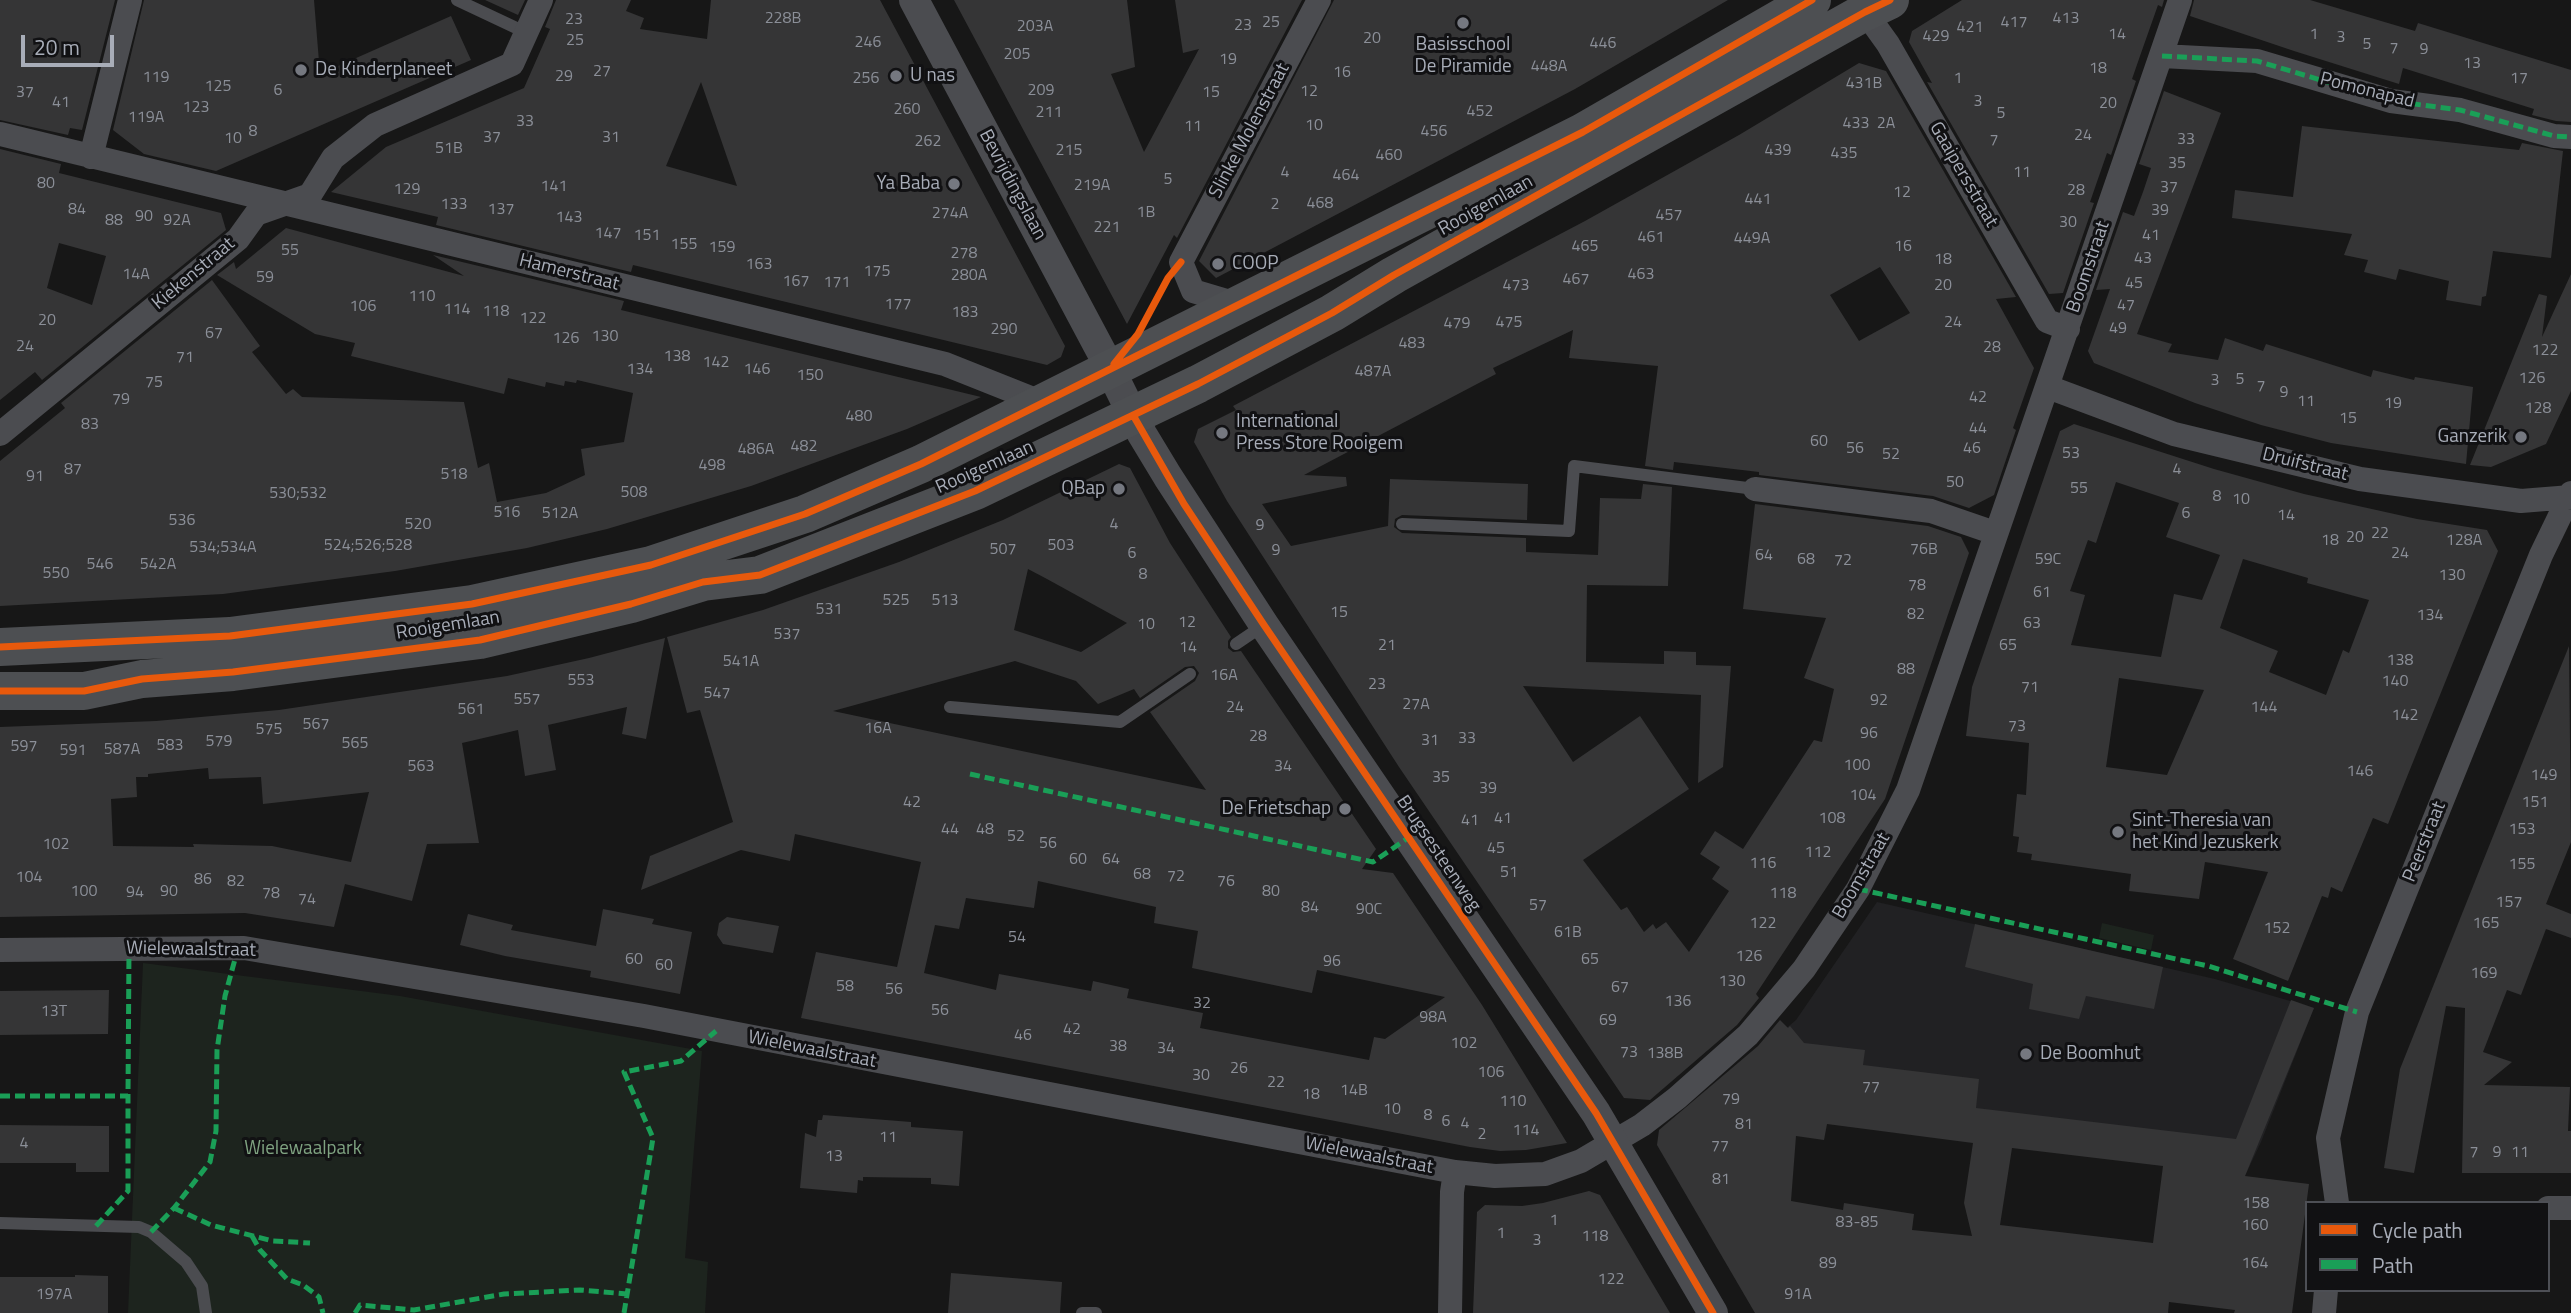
<!DOCTYPE html>
<style>
body{margin:0}
#map{position:relative;width:2571px;height:1313px;overflow:hidden;background:#171717;font-family:"Titillium Web",sans-serif}
canvas{display:block}
.legend{position:absolute;left:2305px;top:1201px;width:245px;height:91px;box-sizing:border-box;background:#111113;border:2px solid #4d4f55;margin:0;padding:9px 12px;list-style:none;font-size:21px;color:#a8adb8}
.legend li{display:flex;align-items:center;gap:14px;height:35px}
.legend b{width:35px;border:2px solid #4d4f55}
.scale{position:absolute;left:21px;top:35px;width:93px;height:32px;box-sizing:border-box;border:4px solid #a8adb8;border-top:0;padding-left:9px;font-size:21px;line-height:24px;white-space:nowrap;color:#a8adb8;-webkit-text-stroke:5px #111113;paint-order:stroke}
</style>
<div id="map">
<canvas width="2571" height="1313"></canvas>
<ul class="legend">
<li><b style="height:9px;background:#e8590c"></b>Cycle path</li>
<li><b style="height:9px;background:#1a9f57"></b>Path</li>
</ul>
<div class="scale">20 m</div>
</div>
<script>
const ctx = document.querySelector('canvas').getContext('2d');
ctx.lineJoin = 'round';
function fillPath(path, color) { ctx.fillStyle = color; ctx.fill(path, 'evenodd'); }
const poly = rows => new Path2D(rows.map(r => 'M' + r).join(''));
function trace(path, color, width, dash) { ctx.strokeStyle = color; ctx.lineWidth = width; ctx.lineCap = dash ? 'butt' : 'round'; ctx.setLineDash(dash || []); ctx.stroke(path); }
function label(font, color, halo, rows, align = 'center') {
  ctx.font = font + ' "Titillium Web",sans-serif'; ctx.lineWidth = 6; ctx.setLineDash([]); ctx.textBaseline = 'middle'; ctx.strokeStyle = halo; ctx.fillStyle = color; for (const [text, x, y, turn = 0] of rows) {
    ctx.save(); ctx.translate(x, y); ctx.rotate((+turn || 0) * Math.PI / 180); ctx.textAlign = isNaN(turn) ? turn : align; if (halo) ctx.strokeText(text, 0, 0); ctx.fillText(text, 0, 0); ctx.restore();
  }
}
fillPath(poly([
 [1877,902,2215,979,2314,1008,2261,1142,2245,1176,1694,1107,1796,1020]
]), '#212123');
fillPath(poly([
 [2102,923,2154,935,2151,950,2099,938],
 [143,963,400,996,702,1051,685,1258,708,1262,705,1313,128,1313]
]), '#1d241e');
fillPath(poly([
 [0,0,115,0,82,130,70,128,68,135,0,120],
 [144,0,314,0,320,74,451,16,471,60,216,171,144,154,113,130],
 [485,0,525,0,518,15],
 [556,0,631,0,626,11,644,18,640,29,707,39,711,0,880,0,1065,346,1061,357,1047,365,633,265,631,272,436,225,438,217,331,192,386,147,524,88,550,29,545,27],
 [701,82,737,186,666,166],
 [954,0,1127,0,1135,67,1111,74,1144,152,1199,49,1183,53,1175,0,1302,0,1177,238,1174,235,1127,324],
 [1334,0,1728,0,1575,89,1216,278,1199,261],
 [1962,0,2164,0,2162,7,2158,5,2140,56,2132,79,2136,81,2111,155,2107,153,2099,176,2090,202,2094,203,2063,293,2049,294,1927,82,1932,83,1909,42,1912,31],
 [2194,0,2310,0,2415,31,2418,23,2571,70,2571,122,2556,121,2532,115,2534,109,2403,68,2399,84,2294,51,2190,16],
 [1859,63,1886,71,2016,297,1996,299,2034,368,2013,428,2016,430,1994,495,1969,508,1933,496,1759,475,1759,472,1674,462,1673,470,1645,466,1658,366,1569,358,1573,330,1493,368,1496,374,1304,475,1346,477,1347,486,1262,504,1291,546,1388,526,1390,479,1528,484,1527,520,1402,515,1395,519,1394,527,1402,533,1526,538,1526,552,1598,555,1600,498,1641,499,1643,484,1672,487,1668,586,1587,585,1586,662,1664,664,1664,651,1696,652,1696,665,1731,666,1723,767,1698,783,1701,695,1523,686,1573,762,1640,716,1689,789,1583,860,1621,910,1627,907,1644,932,1653,924,1656,929,1666,922,1689,952,1729,891,1712,879,1720,867,1700,854,1715,831,1743,849,1814,740,1822,742,1834,689,1804,678,1826,618,1743,609,1755,504,1928,526,1961,537,1969,553,1885,799,1756,994,1759,998,1737,1025,1650,1100,1624,1098,1399,767,1227,501,1194,442,1198,429,1236,410,1233,406,1585,221,1739,135],
 [1880,267,1910,313,1859,341,1830,295],
 [2164,91,2221,113,2137,334,2172,344,2168,352,2218,360,2225,338,2263,351,2266,344,2371,377,2373,370,2414,380,2415,377,2473,387,2466,464,2331,443,2261,425,2195,403,2094,363,2088,351,2110,289,2096,290,2123,212,2134,216,2143,192,2151,168,2139,164],
 [2302,126,2519,150,2522,143,2563,151,2551,258,2493,251,2486,296,2482,297,2481,306,2446,300,2449,281,2399,269,2396,280,2364,272,2368,260,2344,255,2352,234,2232,218,2235,190,2293,197],
 [0,149,61,164,59,173,221,213,226,230,42,380,35,372,0,400],
 [59,243,106,256,92,305,47,288],
 [286,228,464,276,433,255,624,301,621,310,981,397,907,429,751,486,607,529,527,548,395,571,223,594,0,606,0,461,65,408,61,403,212,280,260,346,252,352,286,394,293,389,302,397,464,402,478,468,489,463,497,502,546,493,585,475,581,449,624,442,633,393,577,380,576,383,565,381,564,386,546,382,545,387,508,378,504,394,351,356,355,343,315,334,217,275,234,262,236,269],
 [2571,274,2571,391,2546,444,2491,467,2470,465,2539,294,2547,296,2542,337],
 [2074,424,2214,469,2304,494,2417,519,2487,530,2498,551,2388,824,2373,818,2342,892,2331,887,2328,898,2322,896,2288,981,2233,959,2268,872,2205,862,2199,899,2129,891,2131,874,2031,860,2032,854,2017,852,2019,837,2013,836,2017,794,2026,795,2029,743,1966,736,1972,687,2060,431],
 [2116,482,2179,503,2166,537,2220,555,2202,600,2174,594,2161,657,2071,645,2085,595,2070,591,2088,540,2096,543],
 [2243,559,2308,578,2307,583,2369,600,2349,653,2343,650,2326,695,2269,672,2278,651,2220,628],
 [2119,678,2204,690,2167,775,2106,767],
 [1119,464,1130,468,1170,543,1231,637,1228,641,1228,648,1233,652,1241,651,1376,849,1362,869,1393,873,1482,1005,1567,1143,1526,1150,1500,1151,1470,1147,801,1018,816,952,897,967,921,862,795,834,790,861,741,850,641,890,650,856,733,822,700,710,687,713,667,637,763,610,899,562,1003,520],
 [1028,569,1047,579,1127,623,1081,652,1014,630],
 [1015,661,1076,681,1098,704,1134,689,1140,698,1185,667,1194,666,1199,673,1195,681,1150,712,1206,790,833,711],
 [1038,881,1156,907,1154,923,1198,931,1192,968,1312,993,1317,970,1445,997,1385,1039,1374,1037,1369,1060,1200,1028,1203,1013,1127,998,1129,989,1093,981,1091,991,999,974,996,990,924,973,935,925,959,929,966,898,1034,908],
 [665,638,646,739,622,734,627,707,548,725,556,770,525,776,518,730,462,743,479,843,427,844,412,901,345,884,334,927,245,913,0,917,0,727,156,721,279,710,507,676,589,658],
 [208,768,209,779,261,777,263,804,369,792,351,862,272,846,193,844,194,847,113,846,111,799,137,797,136,777,148,777,148,774],
 [2569,646,2571,842,2546,904,2571,914,2571,938,2546,929,2521,995,2507,990,2483,1052,2512,1062,2484,1085,2570,1087,2568,1131,2571,1131,2571,1173,2462,1173,2465,1008,2446,1006,2414,1173,2384,1168,2400,1069],
 [603,909,654,919,652,924,692,932,680,994,590,977,591,971,505,956,460,945,468,914,513,925,511,930,596,946],
 [727,917,779,926,773,953,723,944,717,935,719,923],
 [1975,924,2163,967,2154,1009,2086,996,2079,1019,2029,1009,2033,984,1965,967],
 [109,990,108,1034,0,1035,0,991],
 [2291,1000,2314,1008,2245,1176,2309,1184,2292,1313,2234,1313,2235,1310,2169,1302,2168,1313,1755,1313,1657,1145,1659,1130,1758,1046,1780,1020,1788,1028,1790,1026,1804,1043,1865,1050,1863,1065,1979,1079,1976,1108,2236,1139],
 [1827,1124,1973,1143,1964,1203,1972,1236,1912,1230,1914,1214,1844,1203,1843,1210,1791,1201,1796,1136,1824,1140],
 [2012,1148,2163,1166,2153,1243,2000,1225],
 [823,1115,911,1122,911,1127,963,1131,959,1186,931,1184,931,1178,863,1177,863,1181,858,1180,857,1193,800,1188,805,1133,816,1137,818,1120,822,1120],
 [0,1125,109,1126,109,1172,76,1172,76,1163,0,1163],
 [1589,1191,1600,1195,1670,1313,1473,1313,1477,1212,1485,1205,1522,1206,1543,1203],
 [951,1273,1062,1282,1060,1313,948,1313],
 [75,1275,108,1276,108,1313,0,1313,0,1277,75,1277]
]), '#353536');
trace(poly([
 [457,0,527,33],
 [1402,524,1569,531,1574,466,1755,489],
 [1236,644,1264,625],
 [950,707,1120,722,1190,674],
 [0,1223,139,1227,151,1232,186,1262,202,1286,206,1313],
 [1082,1313,1096,1313]
]), '#4b4c50', 12);
trace(poly([
 [1865,12,1888,44,2047,321,2068,329],
 [2162,56,2257,61,2391,101,2460,110,2554,136,2571,137],
 [0,134,945,364,1043,403],
 [91,157,130,0],
 [1240,305,1193,291,1181,262,1319,0],
 [2048,387,2174,434,2360,479,2521,501,2571,497],
 [0,434,238,239,256,214,310,195,333,158,375,125,512,64,541,0],
 [1755,489,1931,511,1995,533],
 [0,950,244,948,644,1016,1455,1172,1495,1176,1545,1174,1581,1161,1642,1125,1677,1098,1748,1035,1804,969,1858,889,1908,790,2180,0],
 [2337,1203,2328,1138,2357,1012,2541,555,2571,493],
 [2548,1208,2571,1208],
 [1450,1313,1452,1192,1455,1172],
 [2324,1313,2326,1290]
]), '#4b4c50', 24);
trace(poly([
 [914,0,1102,353,1142,434,1168,477,1264,625,1596,1113,1713,1313]
]), '#4b4c50', 30);
trace(poly([
 [0,647,230,636,472,604,651,565,805,514,921,464,1583,132,1812,0],
 [0,691,84,691,142,679,233,672,480,640,631,604,703,582,760,575,975,491,1198,384,1332,313,1394,275,1865,12,1890,0]
]), '#4d4f52', 38);
trace(poly([
 [2162,56,2257,61,2391,101,2460,110,2554,136,2571,137],
 [970,774,1373,862,1408,838],
 [1858,889,2208,966,2357,1012],
 [0,1096,128,1096,129,949],
 [174,1208,211,1225,273,1241,310,1243],
 [96,1226,128,1191,128,1096],
 [151,1232,174,1208,210,1162,216,1131,217,1050,225,996,238,948],
 [252,1236,260,1250,287,1279,303,1285,319,1297,323,1313],
 [355,1313,360,1305,414,1310,504,1294,580,1290,627,1294],
 [624,1313,653,1138,624,1072,681,1061,716,1031]
]), '#1a9f57', 5, [10, 5]);
trace(poly([
 [1114,364,1138,334,1168,278,1181,262],
 [1133,415,1184,504,1264,625,1596,1113,1713,1313],
 [0,647,230,636,472,604,651,565,805,514,921,464,1583,132,1812,0],
 [0,691,84,691,142,679,233,672,480,640,631,604,703,582,760,575,975,491,1198,384,1332,313,1394,275,1865,12,1890,0]
]), '#e8590c', 7);
for (const [x, y, r, color] of [
 [1463,23,7,"#757880"],
 [301,70,7,"#757880"],
 [896,76,7,"#757880"],
 [954,184,7,"#757880"],
 [1218,264,7,"#757880"],
 [1222,433,7,"#757880"],
 [2521,437,7,"#757880"],
 [1119,489,7,"#757880"],
 [1345,809,7,"#757880"],
 [2118,832,7,"#757880"],
 [2026,1054,7,"#757880"]
]) { const dot = new Path2D(); dot.arc(x, y, r, 0, 2 * Math.PI); ctx.fillStyle = color; ctx.fill(dot); trace(dot, '#111113', 2.5); }
label('16px', '#8b8f98', null, [
 ["228B",783,19],
 ["413",2066,19],
 ["23",574,20],
 ["25",1271,23],
 ["417",2014,23],
 ["23",1243,26],
 ["203A",1035,27],
 ["421",1970,28],
 ["14",2117,35],
 ["1",2314,35],
 ["429",1936,37],
 ["3",2341,38],
 ["20",1372,39],
 ["25",575,41],
 ["246",868,43],
 ["446",1603,44],
 ["5",2367,45],
 ["7",2394,49],
 ["9",2424,50],
 ["205",1017,55],
 ["19",1228,60],
 ["13",2472,64],
 ["448A",1549,67],
 ["18",2098,69],
 ["27",602,72],
 ["16",1342,73],
 ["29",564,77],
 ["119",156,78],
 ["256",866,79],
 ["1",1958,79],
 ["17",2519,79],
 ["431B",1864,84],
 ["125",218,87],
 ["6",278,91],
 ["209",1041,91],
 ["12",1309,92],
 ["37",25,93],
 ["15",1211,93],
 ["3",1978,102],
 ["41",61,103],
 ["20",2108,104],
 ["123",196,108],
 ["260",907,110],
 ["452",1480,112],
 ["211",1049,113],
 ["5",2001,114],
 ["119A",146,118],
 ["33",525,122],
 ["433",1856,124],
 ["2A",1886,124],
 ["10",1314,126],
 ["11",1193,127],
 ["8",253,132],
 ["456",1434,132],
 ["24",2083,136],
 ["37",492,138],
 ["31",611,138],
 ["10",233,139],
 ["33",2186,140],
 ["7",1994,141],
 ["262",928,142],
 ["51B",449,149],
 ["215",1069,151],
 ["439",1778,151],
 ["435",1844,154],
 ["460",1389,156],
 ["35",2177,164],
 ["4",1285,173],
 ["11",2022,173],
 ["464",1346,176],
 ["5",1168,180],
 ["80",46,184],
 ["219A",1092,186],
 ["141",554,187],
 ["37",2169,188],
 ["129",407,190],
 ["28",2076,191],
 ["12",1902,193],
 ["441",1758,200],
 ["468",1320,204],
 ["133",454,205],
 ["2",1275,205],
 ["84",77,210],
 ["137",501,210],
 ["39",2160,211],
 ["1B",1146,213],
 ["274A",950,214],
 ["457",1669,216],
 ["90",144,217],
 ["143",569,218],
 ["88",114,221],
 ["92A",177,221],
 ["30",2068,223],
 ["221",1107,228],
 ["147",608,234],
 ["151",647,236],
 ["41",2151,236],
 ["461",1651,238],
 ["449A",1752,239],
 ["155",684,245],
 ["465",1585,247],
 ["16",1903,247],
 ["159",722,248],
 ["55",290,251],
 ["278",964,254],
 ["43",2143,259],
 ["18",1943,260],
 ["163",759,265],
 ["175",877,272],
 ["14A",136,275],
 ["463",1641,275],
 ["280A",969,276],
 ["59",265,278],
 ["467",1576,280],
 ["167",796,282],
 ["171",837,283],
 ["45",2134,284],
 ["473",1516,286],
 ["20",1943,286],
 ["110",422,297],
 ["177",898,305],
 ["47",2126,306],
 ["106",363,307],
 ["114",457,310],
 ["118",496,312],
 ["183",965,313],
 ["122",533,319],
 ["20",47,321],
 ["475",1509,323],
 ["24",1953,323],
 ["479",1457,324],
 ["49",2118,329],
 ["290",1004,330],
 ["67",214,334],
 ["130",605,337],
 ["126",566,339],
 ["483",1412,344],
 ["24",25,347],
 ["28",1992,348],
 ["122",2545,351],
 ["138",677,357],
 ["71",185,358],
 ["142",716,363],
 ["134",640,370],
 ["146",757,370],
 ["487A",1373,372],
 ["150",810,376],
 ["126",2532,379],
 ["5",2240,380],
 ["3",2215,381],
 ["75",154,383],
 ["7",2261,387],
 ["9",2284,393],
 ["42",1978,398],
 ["79",121,400],
 ["11",2306,402],
 ["19",2393,404],
 ["128",2538,409],
 ["480",859,417],
 ["15",2348,419],
 ["83",90,425],
 ["44",1978,429],
 ["60",1819,442],
 ["482",804,447],
 ["56",1855,449],
 ["46",1972,449],
 ["486A",756,450],
 ["53",2071,454],
 ["52",1891,455],
 ["498",712,466],
 ["87",73,470],
 ["4",2177,470],
 ["518",454,475],
 ["91",35,477],
 ["50",1955,483],
 ["55",2079,489],
 ["508",634,493],
 ["530;532",298,494],
 ["8",2217,497],
 ["10",2241,500],
 ["516",507,513],
 ["512A",560,514],
 ["6",2186,514],
 ["14",2286,516],
 ["536",182,521],
 ["520",418,525],
 ["4",1114,525],
 ["9",1260,526],
 ["22",2380,534],
 ["20",2355,538],
 ["18",2330,541],
 ["128A",2464,541],
 ["524;526;528",368,546],
 ["503",1061,546],
 ["534;534A",223,548],
 ["507",1003,550],
 ["76B",1924,550],
 ["9",1276,551],
 ["6",1132,554],
 ["24",2400,554],
 ["64",1764,556],
 ["68",1806,560],
 ["59C",2048,560],
 ["72",1843,561],
 ["546",100,565],
 ["542A",158,565],
 ["550",56,574],
 ["8",1143,575],
 ["130",2452,576],
 ["78",1917,586],
 ["61",2042,593],
 ["525",896,601],
 ["513",945,601],
 ["531",829,610],
 ["15",1339,613],
 ["82",1916,615],
 ["134",2430,616],
 ["12",1187,623],
 ["63",2032,624],
 ["10",1146,625],
 ["537",787,635],
 ["21",1387,646],
 ["65",2008,646],
 ["14",1188,648],
 ["138",2400,661],
 ["541A",741,662],
 ["88",1906,670],
 ["16A",1224,676],
 ["553",581,681],
 ["140",2395,682],
 ["23",1377,685],
 ["71",2030,688],
 ["547",717,694],
 ["557",527,700],
 ["92",1879,701],
 ["27A",1416,705],
 ["24",1235,708],
 ["144",2264,708],
 ["561",471,710],
 ["142",2405,716],
 ["567",316,725],
 ["73",2017,727],
 ["16A",878,729],
 ["575",269,730],
 ["96",1869,734],
 ["28",1258,737],
 ["33",1467,739],
 ["31",1430,741],
 ["579",219,742],
 ["565",355,744],
 ["583",170,746],
 ["597",24,747],
 ["587A",122,750],
 ["591",73,751],
 ["100",1857,766],
 ["563",421,767],
 ["34",1283,767],
 ["146",2360,772],
 ["149",2544,776],
 ["35",1441,778],
 ["39",1488,789],
 ["104",1863,796],
 ["42",912,803],
 ["151",2535,803],
 ["41",1503,819],
 ["108",1832,819],
 ["41",1470,821],
 ["44",950,830],
 ["48",985,830],
 ["153",2522,830],
 ["52",1016,837],
 ["56",1048,844],
 ["102",56,845],
 ["45",1496,849],
 ["112",1818,853],
 ["60",1078,860],
 ["64",1111,860],
 ["116",1763,864],
 ["155",2522,865],
 ["51",1509,873],
 ["68",1142,875],
 ["72",1176,877],
 ["104",29,878],
 ["86",203,880],
 ["82",236,882],
 ["76",1226,882],
 ["100",84,892],
 ["90",169,892],
 ["80",1271,892],
 ["94",135,893],
 ["78",271,894],
 ["118",1783,894],
 ["74",307,900],
 ["157",2509,903],
 ["57",1538,906],
 ["84",1310,908],
 ["90C",1369,910],
 ["122",1763,924],
 ["165",2486,924],
 ["152",2277,929],
 ["61B",1568,933],
 ["54",1017,938],
 ["126",1749,957],
 ["60",634,960],
 ["65",1590,960],
 ["96",1332,962],
 ["60",664,966],
 ["169",2484,974],
 ["130",1732,982],
 ["58",845,987],
 ["67",1620,988],
 ["56",894,990],
 ["136",1678,1002],
 ["32",1202,1004],
 ["56",940,1011],
 ["13T",54,1012],
 ["98A",1433,1018],
 ["69",1608,1021],
 ["42",1072,1030],
 ["46",1023,1036],
 ["102",1464,1044],
 ["38",1118,1047],
 ["34",1166,1049],
 ["73",1629,1053],
 ["138B",1665,1054],
 ["26",1239,1069],
 ["106",1491,1073],
 ["30",1201,1076],
 ["22",1276,1083],
 ["77",1871,1088],
 ["14B",1354,1091],
 ["18",1311,1095],
 ["79",1731,1100],
 ["110",1513,1102],
 ["10",1392,1110],
 ["8",1428,1116],
 ["6",1446,1122],
 ["4",1465,1124],
 ["81",1744,1125],
 ["114",1526,1131],
 ["2",1482,1135],
 ["11",888,1138],
 ["4",24,1144],
 ["77",1720,1147],
 ["7",2474,1153],
 ["9",2497,1153],
 ["11",2520,1153],
 ["13",834,1157],
 ["81",1721,1180],
 ["158",2256,1204],
 ["1",1554,1221],
 ["83-85",1857,1223],
 ["160",2255,1226],
 ["1",1501,1234],
 ["118",1595,1237],
 ["3",1537,1241],
 ["89",1828,1264],
 ["164",2255,1264],
 ["122",1611,1280],
 ["197A",54,1295],
 ["91A",1798,1295]
]);
label('19px', '#a8adb8', '#111113', [
 ["Basisschool",1463,45,"center"],
 ["De Piramide",1463,67,"center"],
 ["De Kinderplaneet",315,70],
 ["U nas",910,76],
 ["Ya Baba",940,184,"right"],
 ["COOP",1232,264],
 ["International",1236,422],
 ["Press Store Rooigem",1236,444],
 ["Ganzerik",2507,437,"right"],
 ["QBap",1105,489,"right"],
 ["De Frietschap",1331,809,"right"],
 ["Sint-Theresia van",2132,821],
 ["het Kind Jezuskerk",2132,843],
 ["De Boomhut",2040,1054]
], 'left');
label('19px', '#a8adb8', '#111113', [
 ["Pomonapad",2367,91,14],
 ["Slinke Molenstraat",1250,131,-62],
 ["Gaaipersstraat",1963,175,60],
 ["Bevrijdingslaan",1012,185,62],
 ["Rooigemlaan",1486,206,-29],
 ["Boomstraat",2089,267,-71],
 ["Hamerstraat",569,273,14],
 ["Kiekenstraat",194,274,-40],
 ["Druifstraat",2305,465,14],
 ["Rooigemlaan",985,468,-24],
 ["Rooigemlaan",448,626,-9],
 ["Peerstraat",2425,842,-68],
 ["Brugsesteenweg",1438,854,56],
 ["Boomstraat",1862,876,-60],
 ["Wielewaalstraat",191,950,1],
 ["Wielewaalstraat",812,1050,11],
 ["Wielewaalstraat",1369,1156,11]
]);
label('19px', '#7fa381', '#111113', [
 ["Wielewaalpark",303,1149]
]);
</script>
